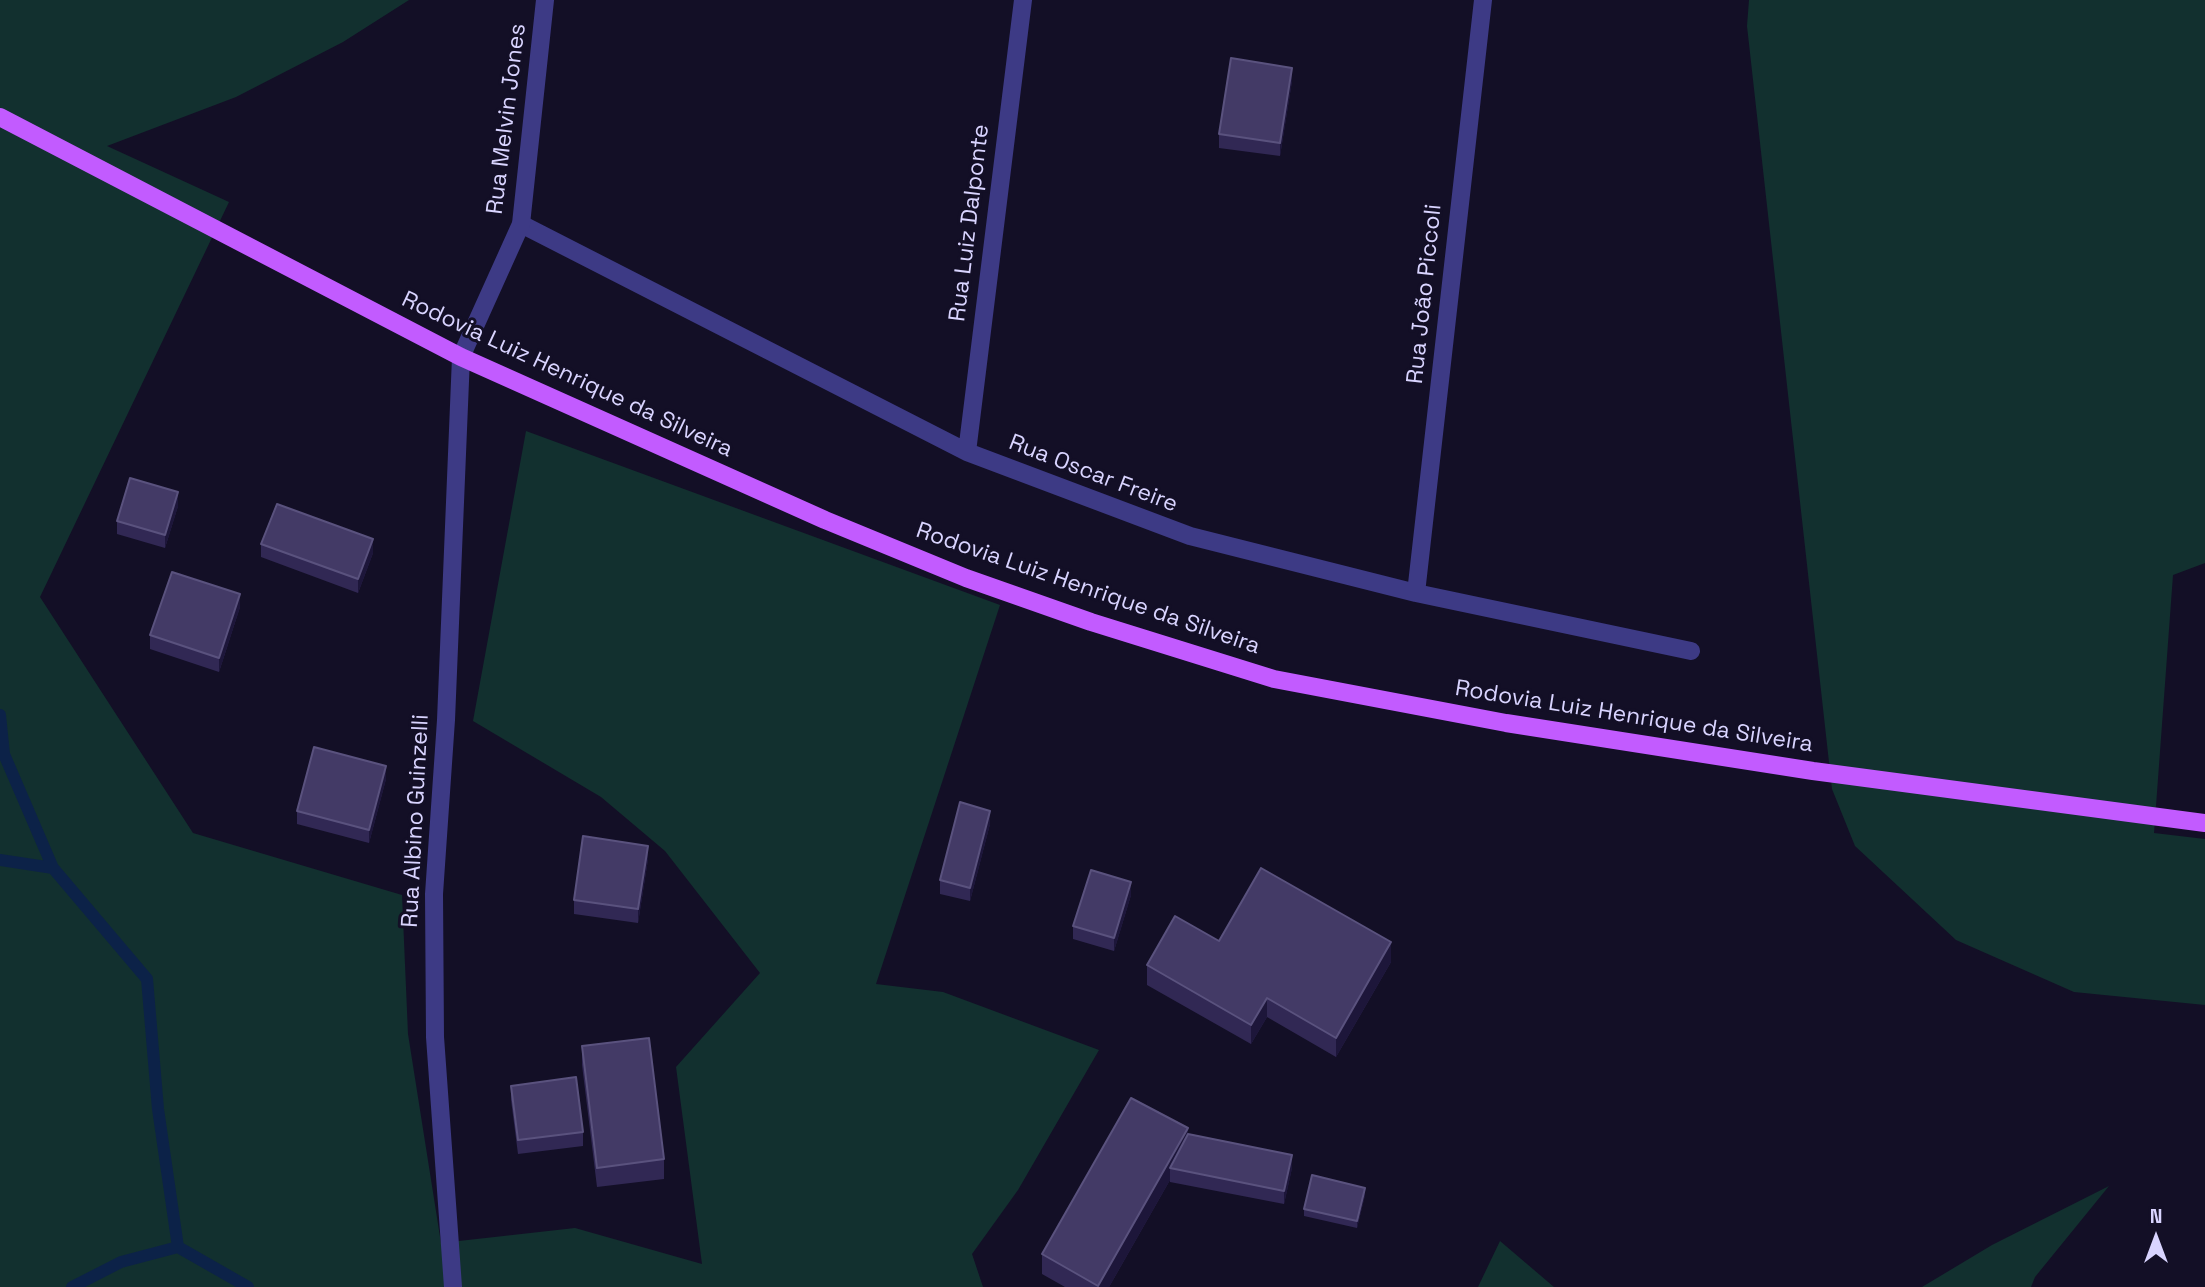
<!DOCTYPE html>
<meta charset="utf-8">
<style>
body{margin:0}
#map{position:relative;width:2205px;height:1287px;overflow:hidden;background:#130f26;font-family:"Space Grotesk",sans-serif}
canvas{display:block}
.north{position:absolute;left:2121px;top:1203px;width:70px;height:70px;-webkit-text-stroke:5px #130f26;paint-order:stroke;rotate:0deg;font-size:19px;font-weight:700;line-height:28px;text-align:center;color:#d9d4ff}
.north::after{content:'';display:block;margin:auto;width:24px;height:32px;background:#d9d4ff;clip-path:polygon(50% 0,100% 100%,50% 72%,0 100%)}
</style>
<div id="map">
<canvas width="2205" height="1287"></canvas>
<div class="north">N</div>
</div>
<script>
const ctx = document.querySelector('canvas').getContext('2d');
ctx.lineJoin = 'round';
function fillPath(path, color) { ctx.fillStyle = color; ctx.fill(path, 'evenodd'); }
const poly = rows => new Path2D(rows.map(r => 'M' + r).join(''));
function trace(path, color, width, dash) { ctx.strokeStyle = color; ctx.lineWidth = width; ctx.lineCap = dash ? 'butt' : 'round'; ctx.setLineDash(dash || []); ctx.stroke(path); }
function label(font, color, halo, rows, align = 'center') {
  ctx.font = font + ' "Space Grotesk",sans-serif'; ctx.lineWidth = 6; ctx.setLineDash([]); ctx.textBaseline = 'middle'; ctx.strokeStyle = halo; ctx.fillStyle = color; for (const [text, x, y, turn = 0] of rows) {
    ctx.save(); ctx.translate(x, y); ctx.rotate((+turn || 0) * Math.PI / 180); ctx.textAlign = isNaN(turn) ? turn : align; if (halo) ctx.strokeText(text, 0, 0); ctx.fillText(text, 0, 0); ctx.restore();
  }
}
fillPath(poly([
 [0,0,409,0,343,42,236,97,107,146,229,202,40,597,193,833,402,895,408,1034,441,1243,575,1228,702,1264,676,1067,760,973,665,851,601,797,473,721,526,431,1000,605,876,984,943,992,1099,1050,1018,1190,972,1254,983,1287,0,1287],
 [1749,0,2205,0,2205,563,2173,575,2154,833,2205,839,2205,1005,2074,992,1956,940,1855,846,1832,789,1747,26],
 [2109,1186,2035,1277,2031,1287,1922,1287,1992,1245],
 [1500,1241,1554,1287,1478,1287]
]), '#12302f');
trace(poly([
 [0,715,4,754,53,868],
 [0,860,53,868,147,979,158,1109,178,1247,248,1287],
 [72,1287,121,1262,178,1247]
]), '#0c2248', 12);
trace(poly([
 [521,224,967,452,1190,536,1416,593,1691,651],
 [967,452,1023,0],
 [1416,593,1483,0],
 [453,1287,435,1037,434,894,446,720,461,357]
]), '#3d3a85', 18);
trace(poly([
 [461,357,521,224,545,0]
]), '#3d3a85', 18);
trace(poly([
 [0,117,461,357,825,520,966,578,1091,622,1274,679,1506,723,1813,771,2205,823]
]), '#c25bff', 18);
fillPath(poly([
 [1292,81,1280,156,1219,148,1219,134],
 [178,506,165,548,117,534,117,521],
 [261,544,373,553,358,593,261,557],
 [240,607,219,672,150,649,150,635],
 [386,779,369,843,297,824,297,811],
 [990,824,970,901,940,894,940,880],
 [648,859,638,923,574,914,574,900],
 [1131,895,1114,951,1073,939,1073,926],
 [1219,941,1391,962,1336,1057,1267,1017,1251,1044,1147,985,1147,965],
 [582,1046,664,1159,664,1179,597,1187,582,1065],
 [511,1086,583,1132,583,1146,518,1154,511,1100],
 [1188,1134,1292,1168,1284,1204,1170,1182,1170,1180,1109,1287,1065,1287,1042,1274,1042,1254],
 [1365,1195,1357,1228,1304,1216,1304,1209]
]), '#312854');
fillPath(poly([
 [1292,68,1292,81,1280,156,1280,143],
 [178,492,178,506,165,548,165,535],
 [373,539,373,553,358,593,358,579],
 [240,594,240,607,219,672,219,658],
 [386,766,386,779,369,843,369,830],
 [990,811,990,824,970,901,970,888],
 [648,846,648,859,638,923,638,909],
 [1131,882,1131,895,1114,951,1114,938],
 [1391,942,1391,962,1336,1057,1336,1038],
 [1267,998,1267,1017,1251,1044,1251,1025],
 [1188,1128,1188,1148,1170,1168,1170,1180,1109,1287,1098,1287],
 [1292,1155,1292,1168,1284,1204,1284,1191],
 [1365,1188,1365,1195,1357,1228,1357,1221]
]), '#1d163a');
const building = poly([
 [1231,58,1292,68,1280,143,1219,134,1231,58],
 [130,478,178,492,165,535,117,521,130,478],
 [277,504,373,539,358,579,261,544,277,504],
 [172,572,240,594,219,658,150,635,172,572],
 [314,747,386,766,369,830,297,811,314,747],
 [960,802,990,811,970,888,940,880,960,802],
 [583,836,648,846,638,909,574,900,583,836],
 [1261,868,1391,942,1336,1038,1267,998,1251,1025,1147,965,1175,916,1219,941,1261,868],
 [1091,870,1131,882,1114,938,1073,926,1091,870],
 [649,1038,664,1159,597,1168,582,1046,649,1038],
 [576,1077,583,1132,518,1140,511,1086,576,1077],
 [1131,1098,1188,1128,1098,1286,1042,1254,1131,1098],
 [1188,1134,1292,1155,1284,1191,1170,1168,1188,1134],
 [1312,1175,1365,1188,1357,1221,1304,1209,1312,1175]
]);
fillPath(building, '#433a66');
trace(building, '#5a527e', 2);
label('23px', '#d9d4ff', '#130f26', [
 ["Rua Melvin Jones",507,119,-83],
 ["Rua Luiz Dalponte",970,223,-83],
 ["Rua João Piccoli",1425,294,-84],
 ["Rodovia Luiz Henrique da Silveira",567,375,25],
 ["Rua Oscar Freire",1093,474,21],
 ["Rodovia Luiz Henrique da Silveira",1088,589,19],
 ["Rodovia Luiz Henrique da Silveira",1634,717,9],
 ["Rua Albino Guinzelli",416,821,-87]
]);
</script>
